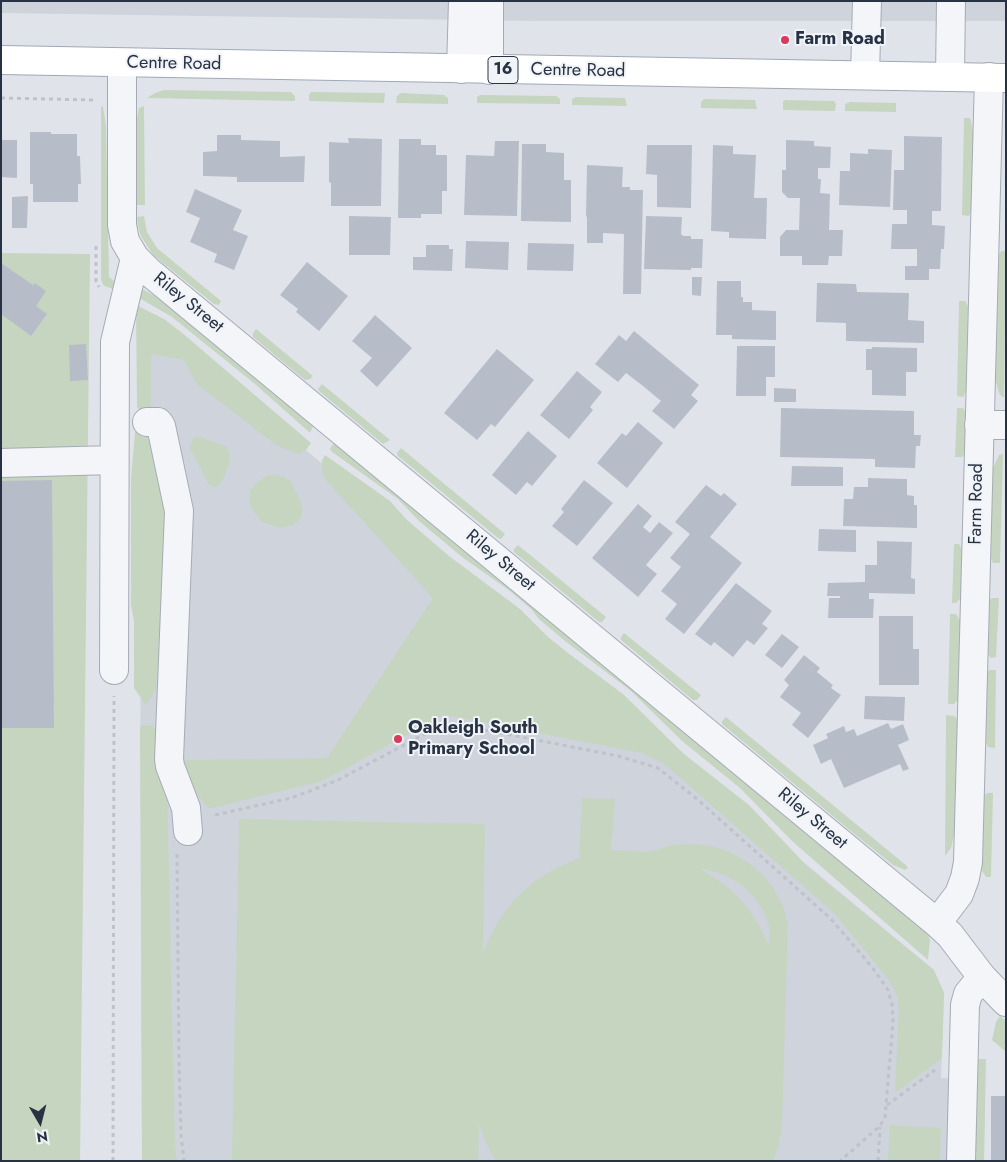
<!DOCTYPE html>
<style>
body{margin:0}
#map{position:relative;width:1007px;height:1162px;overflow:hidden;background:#e0e4ea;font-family:Jost,sans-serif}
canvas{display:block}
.frame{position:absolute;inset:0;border:2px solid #273243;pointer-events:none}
.north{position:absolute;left:15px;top:1097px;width:50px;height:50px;-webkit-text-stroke:4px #f0f3f7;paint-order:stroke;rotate:172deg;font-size:14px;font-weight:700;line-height:20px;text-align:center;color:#273243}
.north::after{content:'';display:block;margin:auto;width:18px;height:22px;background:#273243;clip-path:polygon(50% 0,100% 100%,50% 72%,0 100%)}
</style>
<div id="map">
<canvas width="1007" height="1162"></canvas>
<div class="frame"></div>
<div class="north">N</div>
</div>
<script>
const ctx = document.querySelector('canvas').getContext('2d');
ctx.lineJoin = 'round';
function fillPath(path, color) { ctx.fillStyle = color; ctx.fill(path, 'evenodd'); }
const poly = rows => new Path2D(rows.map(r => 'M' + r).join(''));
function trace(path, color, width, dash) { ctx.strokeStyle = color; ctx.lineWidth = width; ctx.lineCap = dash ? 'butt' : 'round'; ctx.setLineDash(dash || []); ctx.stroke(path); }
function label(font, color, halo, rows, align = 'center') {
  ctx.font = font + ' Jost,sans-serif'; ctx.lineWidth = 4; ctx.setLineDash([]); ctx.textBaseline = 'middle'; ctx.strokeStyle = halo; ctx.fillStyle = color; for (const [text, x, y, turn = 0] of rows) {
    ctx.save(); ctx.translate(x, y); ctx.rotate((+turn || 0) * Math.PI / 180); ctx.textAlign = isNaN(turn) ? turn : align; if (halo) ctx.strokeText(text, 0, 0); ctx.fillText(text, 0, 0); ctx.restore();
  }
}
fillPath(poly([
 [1,1,1006,1,1006,21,538,21,1,13],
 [139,307,313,456,934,970,944,993,941,1078,985,1079,984,1161,142,1161]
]), '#ced3dc');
fillPath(poly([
 [164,90,291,92,295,96,295,101,147,98,155,93],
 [311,92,385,93,384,103,309,101,309,95],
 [401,93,444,95,448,98,448,104,396,103,397,96],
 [480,95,556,96,560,99,560,104,477,103,477,97],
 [576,97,625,98,627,106,572,105,572,99],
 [704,99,755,100,757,109,701,108,701,102],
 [785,100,834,101,836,104,835,111,783,110,783,102],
 [850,102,896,103,896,112,845,111,845,104],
 [101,106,103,107,106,126,109,277,119,285,118,290,107,287,103,285,101,279],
 [144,106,145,205,137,205,136,122,139,108],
 [964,118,970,118,973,131,971,212,969,216,962,215],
 [144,216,147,232,157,248,221,301,219,305,214,304,153,255,141,236,138,227,137,217],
 [1001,251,1006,251,1004,397,1002,397,999,393,995,379,999,255],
 [1,253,90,254,80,1161,1,1161],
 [142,289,155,296,176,312,313,426,310,433,255,384,172,317,134,295,137,290],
 [959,301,965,301,968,306,966,392,963,397,957,396],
 [136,305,164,319,181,332,311,443,306,450,298,454,276,445,197,384,184,360,151,354,151,405,147,412,142,413,137,407],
 [256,329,313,376,310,379,305,380,253,337,253,333],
 [322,384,390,440,383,444,319,391,318,389],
 [957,408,963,408,966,412,965,453,962,457,955,457],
 [141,430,149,440,166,514,156,689,149,701,145,704,134,688,134,621,131,605,131,478,135,432],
 [200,437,227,447,230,455,229,463,222,482,215,487,209,485,190,448,193,438],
 [334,443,928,934,930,940,928,960,792,841,740,788,682,741,631,691,565,641,539,619,531,609,510,591,462,557,419,521,398,499,332,452,330,449],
 [401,448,505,534,501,539,498,538,398,456,397,453],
 [1003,454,1000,563,993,563,991,558,993,468,999,455],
 [325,455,390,501,407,520,449,556,520,609,547,636,568,653,623,694,684,754,749,805,810,869,934,970,944,993,942,1058,895,1093,899,1007,897,996,889,980,835,914,675,773,663,763,642,753,446,715,442,716,322,781,212,808,208,808,190,785,182,760,327,758,433,598,324,478,322,469,322,460],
 [277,475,284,477,291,482,301,502,303,511,300,519,293,525,280,528,262,522,250,506,250,491,258,482,267,476],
 [954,544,959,544,962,550,961,598,956,603,952,603],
 [518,545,606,617,602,622,599,622,514,552,514,549],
 [992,598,999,598,996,657,991,658,988,654,989,600],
 [950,614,956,614,960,621,958,700,954,704,948,704],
 [624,633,701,695,697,700,693,700,621,640,621,637],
 [990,670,996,670,995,748,988,747,986,743,987,672],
 [946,715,954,716,958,719,955,831,951,848,945,856],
 [726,717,907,866,908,868,905,870,893,865,852,832,722,724,722,721],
 [150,725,155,728,155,742,161,759,167,787,175,1147,177,1161,142,1161,140,726],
 [988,793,993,793,991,877,986,877,982,871,984,795],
 [582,798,615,799,611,851,623,850,648,852,672,845,692,844,711,846,730,852,747,862,762,874,774,889,783,906,788,925,782,1123,779,1145,773,1161,496,1161,486,1143,479,1123,478,1161,232,1161,239,819,485,824,483,954,489,938,501,917,515,899,534,882,554,869,579,858],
 [700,869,710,870,727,876,742,885,754,897,764,912,770,929,769,945,760,927,747,907,731,890,712,876],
 [1000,1016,1006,1021,1005,1051,992,1040,996,1022],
 [977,1059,986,1059,984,1161,975,1161],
 [890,1125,941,1128,940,1161,888,1161]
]), '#c6d5c0');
fillPath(poly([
 [30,132,51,132,51,134,77,134,77,156,80,156,81,184,78,184,78,202,33,202,33,184,30,184],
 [217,135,241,135,241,140,280,141,280,157,305,156,304,182,237,182,237,177,203,176,203,152,217,151],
 [904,136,942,137,941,211,932,211,932,225,945,226,944,249,941,249,940,269,929,269,929,280,905,280,905,266,917,266,917,249,891,249,892,224,907,224,907,210,893,210,894,170,904,170],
 [348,138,382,139,381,206,331,206,331,183,329,182,329,142,349,143],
 [399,139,421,139,421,145,436,145,436,155,447,155,447,191,442,191,442,214,421,214,421,218,398,218],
 [1,140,17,140,17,178,1,177],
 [786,140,814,141,814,146,831,147,830,168,818,168,818,179,821,179,820,193,830,194,829,230,843,230,842,256,829,256,828,265,802,265,802,256,780,256,780,237,786,230,799,230,800,198,788,198,782,192,782,170,786,170],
 [495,141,519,141,517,216,464,215,466,155,494,156],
 [522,144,546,144,546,152,564,153,564,180,571,180,571,222,521,221],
 [647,145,692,145,691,208,657,207,657,175,646,174],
 [713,145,733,146,733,154,756,155,754,198,767,198,766,239,729,238,729,232,711,231],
 [868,149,892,150,890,207,839,205,840,171,850,171,850,153,868,154],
 [587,165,623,167,622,187,630,187,630,190,643,190,641,294,623,294,624,234,603,233,603,243,587,243,587,217,586,216],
 [195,189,242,210,233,230,248,236,234,270,214,262,217,254,190,242,200,218,186,212],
 [28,196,27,228,12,228,12,197],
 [349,216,391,217,390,255,349,255],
 [646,216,682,217,681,234,683,236,691,236,691,239,703,239,702,268,691,268,691,270,644,269],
 [466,241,509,242,508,270,465,268],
 [528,243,574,244,573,271,527,270],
 [426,245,449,245,449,249,453,249,452,271,413,270,413,257,426,257],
 [307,262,348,296,319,331,296,312,298,309,280,295],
 [1,263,33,285,35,283,46,291,36,306,47,314,31,336,1,314],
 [692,277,702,277,701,296,692,295],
 [717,281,741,281,741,297,743,297,743,302,752,302,752,310,776,311,776,340,732,339,732,335,716,335],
 [817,283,856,284,857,292,909,293,908,320,924,321,924,343,846,341,846,323,816,322],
 [375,315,412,348,377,387,360,371,372,358,352,341],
 [634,331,699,385,691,395,698,401,674,429,652,411,661,401,643,386,626,373,618,382,595,364,619,335,626,341],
 [86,344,88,380,70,381,69,345],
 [737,346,775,346,775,377,766,377,766,396,736,396],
 [872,347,917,348,917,372,906,372,906,396,872,395,872,370,866,370,866,349,872,349],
 [497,349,534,380,495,427,491,424,477,440,444,413],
 [577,371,602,392,590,407,593,410,569,439,540,415],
 [774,388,796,389,796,402,774,402],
 [781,408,914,411,914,435,921,435,920,446,916,446,915,468,875,467,875,459,780,457],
 [638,422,663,443,627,488,597,463,622,433,626,436],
 [528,431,557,456,532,486,527,482,516,495,492,475],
 [792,466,843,467,843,486,791,486],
 [868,478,907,479,907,495,914,496,914,505,917,505,917,528,843,526,844,499,853,499,854,487,868,487],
 [52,480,54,728,1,728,1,481],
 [584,480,613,503,577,546,552,526,564,512,561,509],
 [706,485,721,496,724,493,737,504,710,537,742,563,684,634,665,619,677,604,661,591,681,567,670,558,690,534,675,522],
 [638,504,652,516,643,527,650,533,659,522,673,533,646,565,657,574,638,597,592,558],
 [819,529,856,530,856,552,818,551],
 [877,541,912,542,911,578,915,579,915,594,869,593,869,599,874,599,873,618,828,618,829,598,840,598,840,596,827,596,828,583,865,582,865,565,877,565],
 [736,583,772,611,762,624,768,628,754,645,747,640,733,657,714,642,711,646,695,634],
 [879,616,913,616,913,649,919,649,919,685,879,685],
 [782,634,799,647,782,668,765,655],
 [804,655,820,668,817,672,833,685,831,688,841,695,808,738,792,725,801,713,780,697,789,685,784,680],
 [865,696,905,697,904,721,864,719],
 [888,723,891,729,903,724,909,740,898,745,909,769,903,771,900,764,844,788,831,759,821,764,813,745,828,738,826,734,844,726,846,732,854,729,857,736],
 [991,1096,1006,1096,1006,1161,991,1161]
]), '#b7bdc8');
const minor = poly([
 [489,1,489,70],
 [122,63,122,225,125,241,135,258,148,271,937,923,950,935,982,977,1006,1002],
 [461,69,463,1],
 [865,75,867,1],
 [950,77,951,1],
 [147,422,158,422,161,426,179,511,169,759,170,766,186,808,188,831],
 [979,425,1006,425],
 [1,463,114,460],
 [114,670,115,342,135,258],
 [937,923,959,894,965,878,968,862,989,77],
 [961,1161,965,1005,968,994,982,977]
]);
const major = poly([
 [1,60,1006,78]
]);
trace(minor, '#a5abb5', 30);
trace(major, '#9ea9b7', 30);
trace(poly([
 [1,98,94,100],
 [96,246,96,281,99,287],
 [215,815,291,798,315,789,338,780,438,727,449,725,491,731,618,756,658,768,697,799,831,919,872,967,888,990,892,1004,893,1022,885,1117,880,1126,840,1161],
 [177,854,179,1059,181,1135,184,1161],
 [887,1105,935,1070],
 [113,1161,114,696],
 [878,1161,880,1127]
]), '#bec2c9', 3, [4, 4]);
trace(minor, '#f3f5f8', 28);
trace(major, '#fff', 28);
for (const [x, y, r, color] of [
 [785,40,5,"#d93b58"],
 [398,739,5,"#d93b58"]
]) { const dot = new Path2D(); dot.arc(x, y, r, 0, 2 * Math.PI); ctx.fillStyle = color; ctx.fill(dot); trace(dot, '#f0f3f7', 2); }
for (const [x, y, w] of [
 [503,70,30]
]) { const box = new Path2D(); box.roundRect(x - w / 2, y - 13.5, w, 27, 4); ctx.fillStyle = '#f0f3f7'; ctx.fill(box); trace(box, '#273243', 1); }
label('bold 16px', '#273243', null, [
 ["16",503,70]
]);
label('bold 18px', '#273243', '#f0f3f7', [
 ["Farm Road",795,40],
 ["Oakleigh South",408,729],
 ["Primary School",408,750]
], 'left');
label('18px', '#273243', '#f0f3f7', [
 ["Centre Road",174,64,1],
 ["Centre Road",578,71,1],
 ["Riley Street",188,303,39],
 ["Farm Road",977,504,-89],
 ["Riley Street",500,561,40],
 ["Riley Street",812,819,40]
]);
</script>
